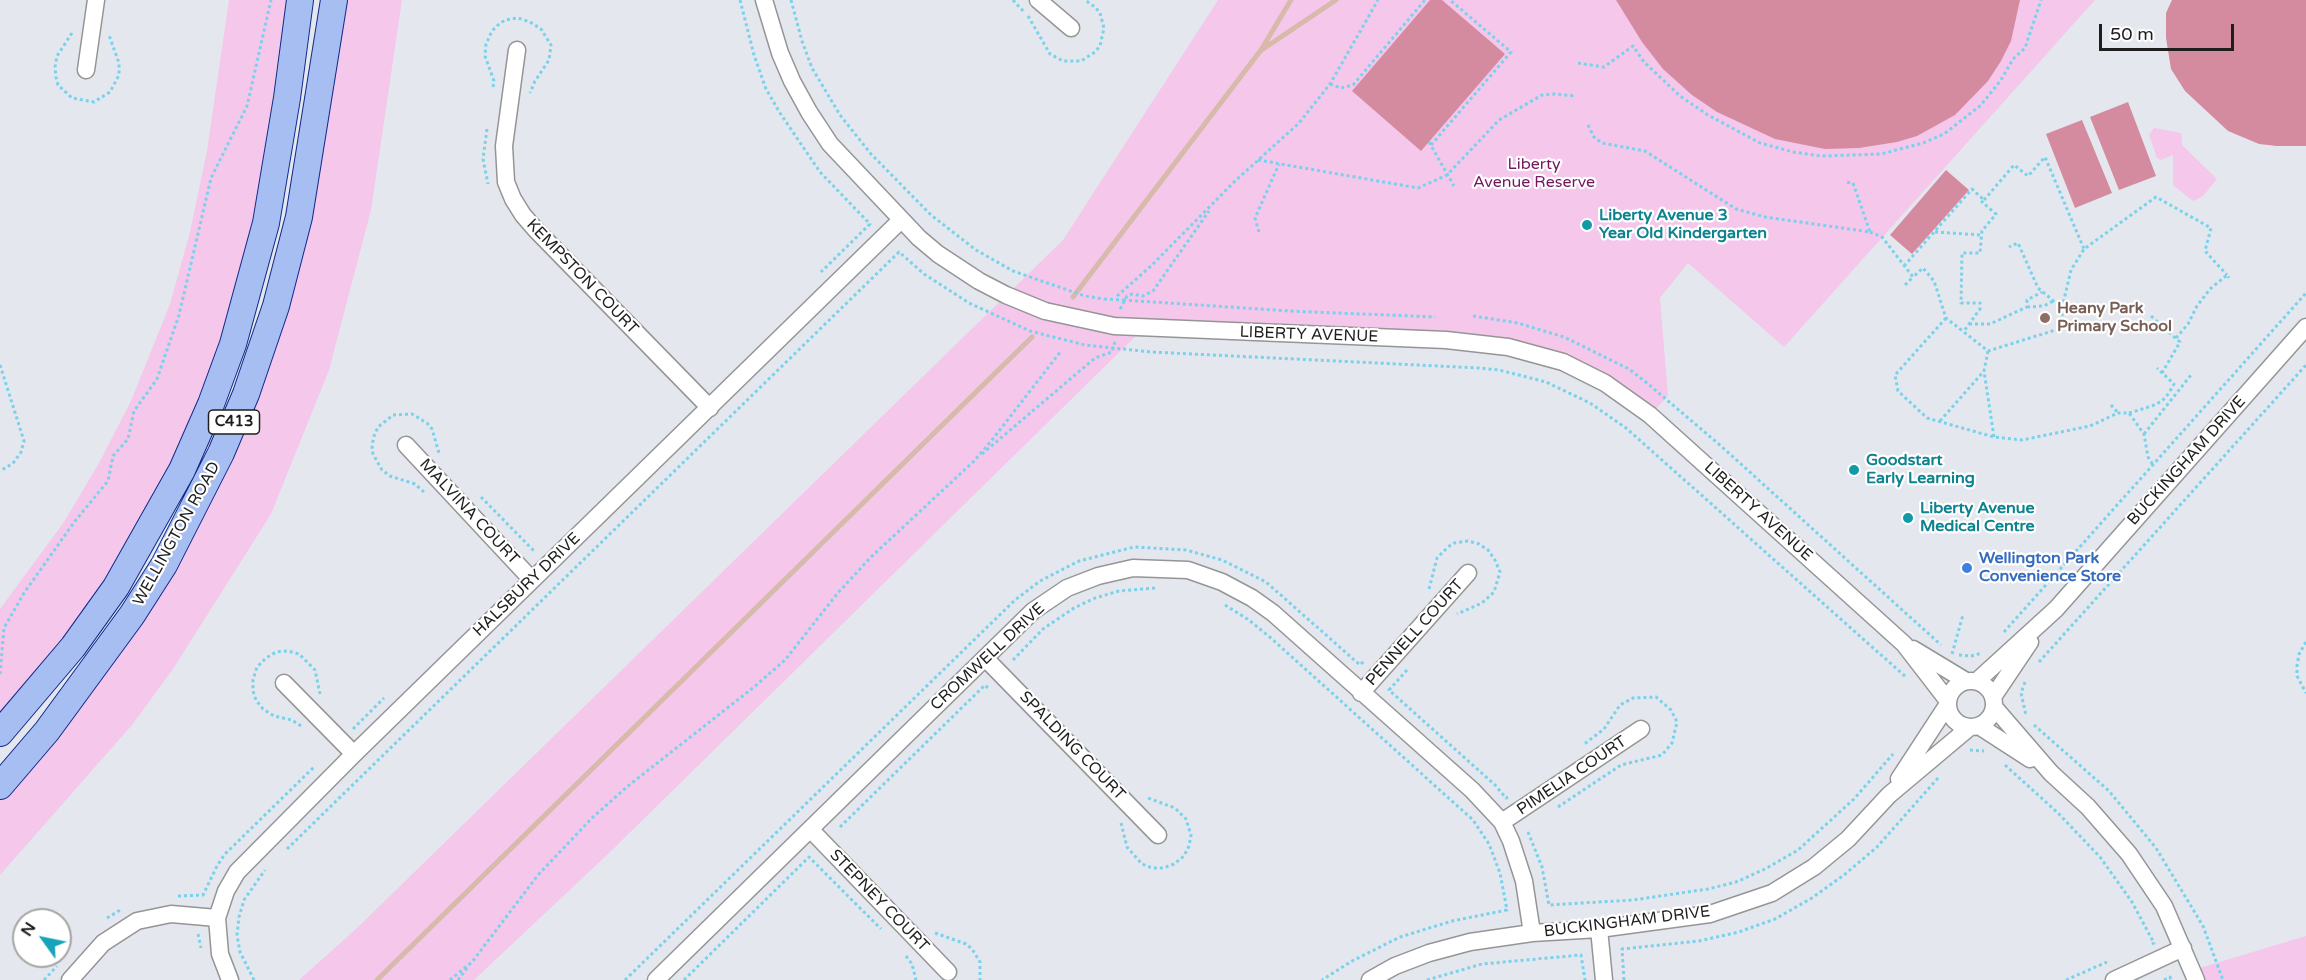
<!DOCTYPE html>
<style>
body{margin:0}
#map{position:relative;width:2306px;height:980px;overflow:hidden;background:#e5e7ee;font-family:"Varela Round",sans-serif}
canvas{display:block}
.north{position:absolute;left:12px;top:908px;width:60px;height:60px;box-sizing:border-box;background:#fff;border:2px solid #a5a5a5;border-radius:50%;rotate:303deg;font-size:16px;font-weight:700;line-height:24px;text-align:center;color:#1e1e1e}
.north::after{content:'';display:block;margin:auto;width:21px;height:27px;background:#15a4b8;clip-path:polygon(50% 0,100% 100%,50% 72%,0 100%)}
.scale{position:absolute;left:2099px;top:24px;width:135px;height:27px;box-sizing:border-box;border:3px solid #1e1e1e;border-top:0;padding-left:8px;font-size:18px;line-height:21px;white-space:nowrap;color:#1e1e1e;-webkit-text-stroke:4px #fff;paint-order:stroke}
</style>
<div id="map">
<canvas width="2306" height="980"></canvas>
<div class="north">N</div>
<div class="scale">50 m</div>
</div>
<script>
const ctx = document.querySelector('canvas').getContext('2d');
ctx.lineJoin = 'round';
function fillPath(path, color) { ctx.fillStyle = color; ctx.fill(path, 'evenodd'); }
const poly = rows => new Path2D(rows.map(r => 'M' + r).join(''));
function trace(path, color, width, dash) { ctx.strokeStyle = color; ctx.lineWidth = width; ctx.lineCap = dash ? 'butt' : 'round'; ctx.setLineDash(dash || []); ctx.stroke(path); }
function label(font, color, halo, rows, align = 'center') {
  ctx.font = font + ' "Varela Round",sans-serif'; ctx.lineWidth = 4.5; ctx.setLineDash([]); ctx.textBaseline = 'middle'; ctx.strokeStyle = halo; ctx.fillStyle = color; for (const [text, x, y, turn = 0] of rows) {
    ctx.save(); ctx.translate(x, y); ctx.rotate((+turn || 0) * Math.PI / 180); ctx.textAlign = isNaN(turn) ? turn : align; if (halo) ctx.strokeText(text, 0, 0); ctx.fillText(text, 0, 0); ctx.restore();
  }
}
fillPath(poly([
 [229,0,300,0,266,223,182,470,0,733,0,609,64,522,99,463,131,401,170,304,190,232,207,151],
 [334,0,402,0,371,210,329,370,271,514,173,669,132,725,0,875,0,786,132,615,276,306],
 [1218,0,2095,0,1784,347,1688,263,1660,298,1668,396,1650,415,1540,354,1145,327,608,854,474,980,299,980,357,928,1063,240],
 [2154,128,2181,133,2182,145,2217,179,2203,196,2193,201,2173,185,2173,155,2161,160,2157,158,2149,135],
 [2306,936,2306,980,2196,980,2193,970]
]), '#f4c7eb');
fillPath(poly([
 [1430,0,1442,0,1505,54,1421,151,1352,91],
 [1616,0,2020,0,2011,41,2001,61,1988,81,1955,115,1917,136,1897,142,1859,148,1825,149,1775,139,1717,112,1692,95,1663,69,1642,42],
 [2172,0,2306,0,2306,146,2277,146,2259,144,2228,131,2185,91,2171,69,2166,38,2166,13],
 [2128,102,2156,176,2119,190,2090,117],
 [2082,120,2112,193,2075,208,2046,134],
 [1946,170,1969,190,1912,254,1890,235]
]), '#d58b9f');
trace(poly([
 [1263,49,1336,0],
 [1073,297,1261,50,1291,0],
 [377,980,1032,337]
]), '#d7baaa', 5);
const minor = poly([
 [764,0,780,53,792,81,809,112,830,144,919,238,938,254,979,281,1006,295,1045,311,1114,326,1446,340,1508,347,1563,362,1605,383,1650,415,1904,644,1948,701],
 [1038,0,1071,28],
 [517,50,504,146,506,182,513,199,523,215,536,230,710,408],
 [86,70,96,0],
 [406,445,532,580],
 [1913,649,1966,681],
 [985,658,1158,835],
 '1948 704a23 23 0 1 1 46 0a23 23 0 1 1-46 0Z',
 [1977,681,2056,609,2306,327],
 [284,683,354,754],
 [1361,693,1468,573],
 [1993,697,2030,642],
 [1994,707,2051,773,2088,807,2129,854,2164,906,2196,980],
 [1979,726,2030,759],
 [1899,779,1948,704],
 [1502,822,1641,729],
 [810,829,948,972],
 [1599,929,1604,980],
 [70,980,103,943,137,921,171,914,217,918],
 [230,980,220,954,217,918,226,891,237,872,354,754,901,220],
 [656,980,1033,611,1067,588,1098,576,1133,568,1188,570,1222,582,1252,598,1273,613,1472,790,1502,822,1511,841,1524,881,1532,933],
 [1370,980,1395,966,1429,953,1470,942,1532,933,1599,929,1710,914,1772,893,1814,867,1848,839,1889,795,1970,727],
 [2114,980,2183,948]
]);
const primary = poly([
 [0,733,73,647,116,587,182,470,211,404,233,344,266,223,287,98,300,0],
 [0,786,47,731,132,615,164,565,192,510,221,453,246,394,276,306,299,217,334,0]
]);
trace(minor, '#959595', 19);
trace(primary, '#102989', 28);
trace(poly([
 [740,0,754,55,766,89,780,113,820,172,870,224,821,272],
 [791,0,802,41,812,68,840,115,871,154,931,215,976,250,1013,271,1085,296,1104,299],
 [1013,0,1024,12],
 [1028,16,1050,54,1063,61,1081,61,1095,52,1100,46,1104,28,1100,13,1095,7,1085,0],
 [72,33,57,56,55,67,56,77,58,85,72,98,94,102,110,92,119,75,119,63,109,35],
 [1578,63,1604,67,1633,46,1644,62,1680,96,1708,115,1760,143,1793,152,1821,156,1881,154,1923,143,1944,134,1981,105,2001,80,2013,59,2025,48,2041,0],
 [1330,84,1341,88,1353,85,1425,0],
 [493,87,494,81,485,56,486,44,492,31,498,25,505,20,518,18,530,22,541,29,551,45,549,60,535,81,530,93],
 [1588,125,1594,137,1602,143,1645,151,1736,209,1765,217,1870,232,1853,183,1845,182],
 [487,129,483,159,488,184],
 [1429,142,1454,186],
 [1431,145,1511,52,1450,0],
 [1258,160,1418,188,1447,175,1499,120,1542,95,1555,94,1575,96],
 [1984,200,2014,165,2028,176,2045,157,2084,249],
 [1259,232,1255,218,1279,164],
 [1870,232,1882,237,1913,277,1923,268,1934,281,1946,318,1988,351,2062,328,2062,308,2038,288,2018,243,2009,247],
 [1935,232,1981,235],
 [1904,266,1972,189,1984,200,1982,202,1996,214,1982,231,1980,253,1962,253,1961,303,1980,303,1980,309,1964,331],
 [1905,285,1913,277],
 [1117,296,1151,266,1234,182,1299,123,1330,84,1378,0],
 [1123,300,1290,311,1435,317],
 [2027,307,2044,306,2053,301],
 [2062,308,2071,270,2084,249,2156,197,2211,228,2205,251,2227,275],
 [1120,309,1127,296,1132,294,1143,296,1153,291,1209,211],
 [1473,316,1518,323,1564,337,1629,369,1647,383,1721,446,1941,645],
 [2151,316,2180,342,2162,373],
 [1946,318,1895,375,1898,391,1927,418,1994,437,2022,440,2090,426,2118,413,2129,413,2144,434,2148,457,2153,465],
 [1969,324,1990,324,2027,307,2027,300,2042,292],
 [2176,338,2188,324,2197,306,2210,289,2227,275,2229,278],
 [1988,351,1984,371,1994,437],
 [0,365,24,441,21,452,14,462,6,468,0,470],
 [2111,405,2118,413],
 [2129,413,2152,406,2162,401,2169,393,2174,384,2157,368],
 [1940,421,1984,371],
 [2144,434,2191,375],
 [982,454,1095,358,1112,352,1115,342],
 [424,492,415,484,390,476,382,470,373,454,372,446,374,436,378,427,393,415,412,414,427,423,432,429,439,453],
 [481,497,535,552],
 [1429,589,1437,558,1448,547,1454,543,1468,541,1479,544,1488,550,1495,560,1500,572,1494,592,1482,603,1457,614],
 [1225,605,1249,620,1272,639,1473,820,1489,844,1500,873,1507,910,1452,921,1400,937,1352,961,1322,980],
 [2004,632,2306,293],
 [2306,642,2299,654,2297,666,2297,676,2306,693],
 [1952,654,1963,615],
 [1959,655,1971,656,1982,653],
 [1013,660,1043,629,1074,608,1095,598,1119,591,1156,588],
 [2039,662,2306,365],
 [1407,670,1389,690,1495,785,1506,798,1508,797],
 [0,674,4,628,24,593,75,521,108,481,113,456,128,439,134,411,157,379,179,315,211,178,247,106,271,0],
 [2025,682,2021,693,2026,715],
 [2034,725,2109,791,2156,848,2203,926,2223,980],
 [301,726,292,720,274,716,263,709,256,700,253,691,253,680,257,667,266,658,276,652,288,651,299,654,315,670,320,694],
 [353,729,384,698],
 [1970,750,1984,751],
 [2005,765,2058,813,2100,857,2132,902,2154,943,2152,944],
 [1558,807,1621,765,1662,755,1672,743,1677,722,1671,710,1656,697,1633,698,1620,705,1604,729,1583,745],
 [1121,823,1127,847,1142,864,1152,868,1163,868,1174,864,1184,856,1189,846,1191,835,1186,819,1175,808,1148,798],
 [840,827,985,685,988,688],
 [1528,832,1542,867,1549,905,1633,900,1708,889,1736,882,1765,869,1798,850,1854,799,1893,754],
 [287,849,899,252,924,274,969,303,1030,331,1085,345,1151,352,1479,368,1499,370,1546,382,1590,403,1626,428,1907,678],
 [178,896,203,895,217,866,225,854,315,766],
 [107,918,122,909],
 [935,933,966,944,972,949,980,962,980,980],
 [198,934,201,948],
 [906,956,912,964,916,980],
 [44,980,57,966],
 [254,980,240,952,237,935,239,917,244,900,265,870],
 [450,980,472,962,538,875,593,817,628,786,754,687,785,660,837,594,870,558,973,462,992,440,1061,351],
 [458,980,467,968],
 [625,980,1015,600,1040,581,1079,561,1134,547,1186,550,1222,560,1266,582,1360,665,1364,661],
 [684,980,809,857,881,929],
 [1427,980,1482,964,1581,955,1585,980],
 [1624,980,1622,949,1699,941,1739,932,1775,919,1812,898,1844,875,1877,847,1939,777],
 [2066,980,2107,962],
 [2164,980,2170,977,2171,980]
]), '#79d2eb', 3, [3, 3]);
trace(minor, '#fff', 16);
trace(primary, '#a6bef2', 26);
trace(poly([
 [1104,299,1123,300]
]), '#79d2eb', 3, [3, 3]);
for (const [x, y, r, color] of [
 [1587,225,6,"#0f9aa8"],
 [2045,318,6,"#8d6e63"],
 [1854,470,6,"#0f9aa8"],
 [1908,518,6,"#0f9aa8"],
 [1967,568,6,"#3f7fe0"]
]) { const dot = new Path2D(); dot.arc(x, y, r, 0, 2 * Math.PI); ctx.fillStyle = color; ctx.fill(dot); trace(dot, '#fff', 2); }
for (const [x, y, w] of [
 [234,422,51]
]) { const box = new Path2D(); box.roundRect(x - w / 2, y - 12, w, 24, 4.5); ctx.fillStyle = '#fff'; ctx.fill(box); trace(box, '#1e1e1e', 1.5); }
label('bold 15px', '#1e1e1e', null, [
 ["C413",234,422]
]);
label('16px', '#72175f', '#fff', [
 ["Liberty",1534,165],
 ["Avenue Reserve",1534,183]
]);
label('bold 16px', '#0d838f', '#fff', [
 ["Liberty Avenue 3",1599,216],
 ["Year Old Kindergarten",1599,234],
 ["Goodstart",1866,461],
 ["Early Learning",1866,479],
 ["Liberty Avenue",1920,509],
 ["Medical Centre",1920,527]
], 'left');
label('16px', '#1e1e1e', '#fff', [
 ["KEMPSTON COURT",582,277,46],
 ["LIBERTY AVENUE",1309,335,2],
 ["BUCKINGHAM DRIVE",2187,461,-48],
 ["MALVINA COURT",469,512,47],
 ["LIBERTY AVENUE",1758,512,42],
 ["WELLINGTON ROAD",177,534,-61],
 ["HALSBURY DRIVE",527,585,-44],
 ["PENNELL COURT",1415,633,-48],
 ["CROMWELL DRIVE",988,657,-43],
 ["SPALDING COURT",1072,746,46],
 ["PIMELIA COURT",1572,776,-34],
 ["STEPNEY COURT",879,901,46],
 ["BUCKINGHAM DRIVE",1627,922,-7]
]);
label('bold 16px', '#785e54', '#fff', [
 ["Heany Park",2057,309],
 ["Primary School",2057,327]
], 'left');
label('bold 16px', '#366cbe', '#fff', [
 ["Wellington Park",1979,559],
 ["Convenience Store",1979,577]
], 'left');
</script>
